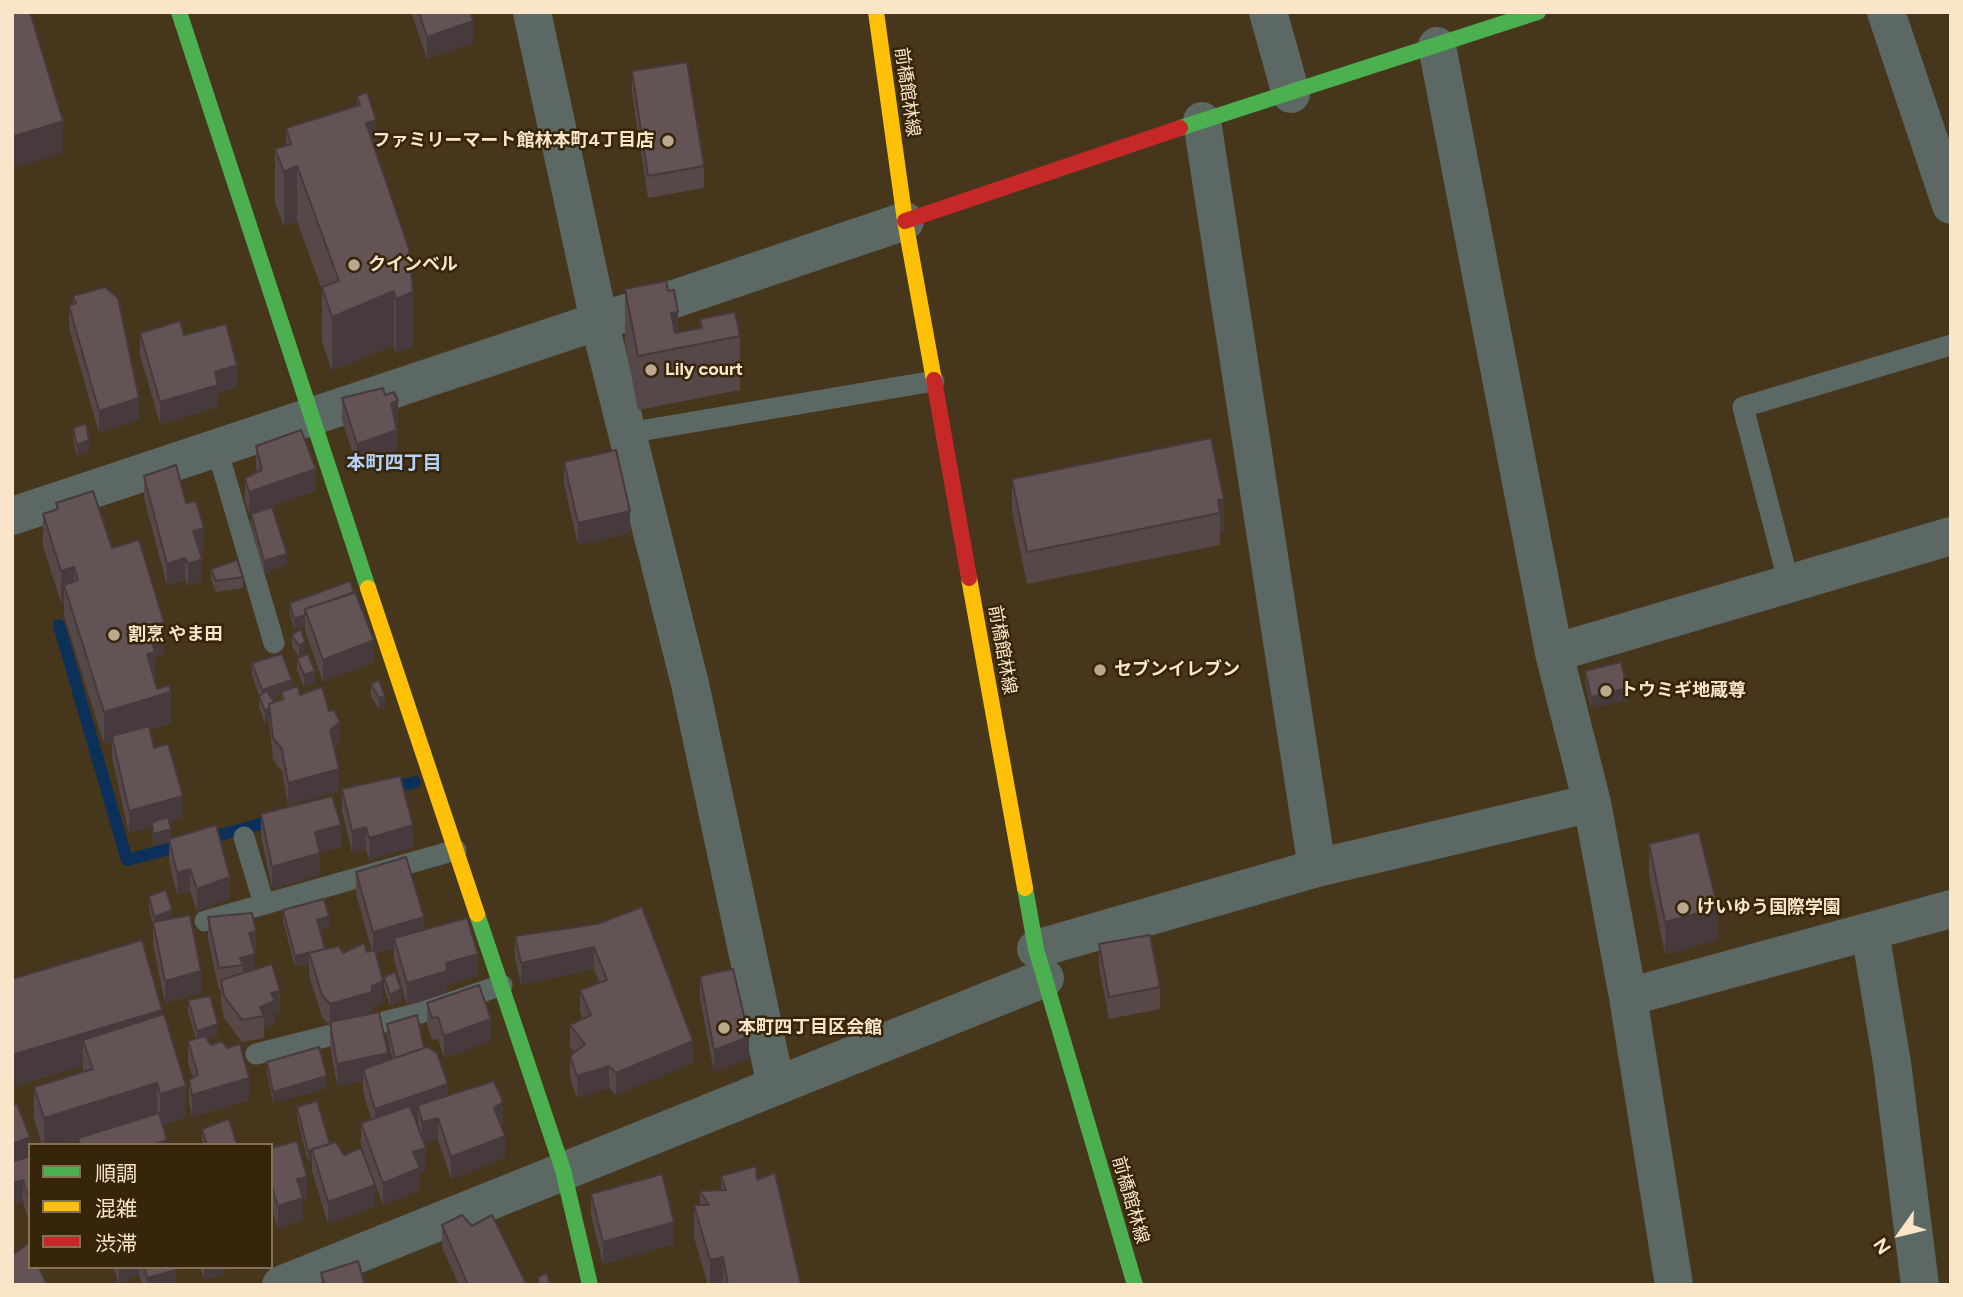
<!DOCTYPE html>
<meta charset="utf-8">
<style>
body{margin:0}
#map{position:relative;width:1963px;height:1297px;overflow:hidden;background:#46361c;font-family:Figtree,"Noto Sans JP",sans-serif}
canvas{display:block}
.frame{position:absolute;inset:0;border:14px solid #fbe5c8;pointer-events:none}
.legend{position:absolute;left:28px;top:1143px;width:245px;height:126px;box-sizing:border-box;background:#35250b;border:2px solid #847257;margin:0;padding:9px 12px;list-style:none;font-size:21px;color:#fbe5c8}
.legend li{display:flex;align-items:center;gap:14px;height:35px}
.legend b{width:35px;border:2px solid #847257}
.north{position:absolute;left:1865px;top:1199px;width:70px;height:70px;-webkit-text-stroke:5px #35250b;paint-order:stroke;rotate:236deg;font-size:19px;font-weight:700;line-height:28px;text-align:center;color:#fbe5c8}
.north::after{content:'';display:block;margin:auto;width:24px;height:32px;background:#fbe5c8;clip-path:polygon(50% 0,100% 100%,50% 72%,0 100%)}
</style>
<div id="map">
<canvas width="1963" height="1297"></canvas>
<div class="frame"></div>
<ul class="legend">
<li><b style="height:9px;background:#4caf50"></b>順調</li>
<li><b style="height:9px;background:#ffc107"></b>混雑</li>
<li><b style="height:9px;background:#c62828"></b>渋滞</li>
</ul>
<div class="north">N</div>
</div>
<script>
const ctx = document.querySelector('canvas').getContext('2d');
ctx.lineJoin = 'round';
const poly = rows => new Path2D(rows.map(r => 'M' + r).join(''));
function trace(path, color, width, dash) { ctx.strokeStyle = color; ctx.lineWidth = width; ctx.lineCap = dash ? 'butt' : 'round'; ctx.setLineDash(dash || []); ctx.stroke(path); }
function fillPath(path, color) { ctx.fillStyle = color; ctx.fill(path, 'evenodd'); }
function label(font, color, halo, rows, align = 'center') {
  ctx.font = font + ' Figtree,"Noto Sans JP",sans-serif'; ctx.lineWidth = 5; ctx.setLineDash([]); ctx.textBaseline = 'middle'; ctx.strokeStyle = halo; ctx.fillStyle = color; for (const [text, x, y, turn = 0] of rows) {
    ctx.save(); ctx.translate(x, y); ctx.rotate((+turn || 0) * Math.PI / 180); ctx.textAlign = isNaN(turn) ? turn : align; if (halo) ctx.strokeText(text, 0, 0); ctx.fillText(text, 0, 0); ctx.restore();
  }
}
trace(poly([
 [59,625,127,860,184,845],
 [387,789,415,782],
 [205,839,275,820]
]), '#0b305a', 12);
trace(poly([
 [628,433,934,381],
 [217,449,274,643],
 [1789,584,1743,407,1951,345],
 [244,837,264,904],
 [205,921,456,850],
 [256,1054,420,1013,502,985]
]), '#5c6864', 21);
trace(poly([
 [532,12,599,321,690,684,776,1086],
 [1268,12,1291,94],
 [1886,12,1951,205],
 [1437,46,1554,653,1592,803,1628,997,1674,1285],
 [1202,121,1317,868],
 [12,516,599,321,677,298,905,221],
 [1554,653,1951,536],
 [1870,932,1892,1063,1920,1285],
 [1036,949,1317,868,1592,803],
 [1628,997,1951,909],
 [281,1285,1045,978]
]), '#5c6864', 38);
trace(poly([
 [179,12,368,588],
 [1180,128,1538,12],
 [1025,888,1036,949,1135,1285],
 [477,914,563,1170,590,1285]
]), '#4caf50', 16);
trace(poly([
 [876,12,905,221,934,380],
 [969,578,1025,888],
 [368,588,477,914]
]), '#ffc107', 16);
trace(poly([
 [905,221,1180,128],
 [934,380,969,578]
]), '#c62828', 16);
fillPath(poly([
 [411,12,470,12,473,43,427,59],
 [632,71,704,166,704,188,648,198,632,93],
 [357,96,376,152,413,346,396,354,394,345,332,371,322,342,322,290,297,221,284,226,275,203,275,149,286,146,286,128,357,106],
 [625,289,678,333,700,328,700,319,740,336,740,390,638,410,625,343],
 [73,296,139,420,99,433,69,328,69,306,73,304],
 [140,333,184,335,237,387,218,393,218,407,160,424,140,355],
 [385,395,398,423,396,424,397,452,357,466,342,420,342,398],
 [73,428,89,451,77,456,73,439],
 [256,446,316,491,255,512,287,565,264,573,251,525,251,514,249,514,245,500,245,478,257,472,256,468],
 [564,462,630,533,578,545,564,484],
 [144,476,186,503,204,550,200,551,202,581,188,586,185,580,167,586,144,498],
 [1012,479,1224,499,1224,531,1220,532,1220,545,1027,584,1012,511],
 [56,503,112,548,164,654,155,657,155,680,171,723,150,730,154,748,183,818,170,822,171,838,230,899,197,911,190,891,177,895,169,861,169,841,153,846,152,827,129,833,112,758,112,742,104,744,64,616,64,602,61,603,43,546,43,514,56,510],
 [211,569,243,577,243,588,216,592,211,580],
 [350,581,374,662,323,682,305,631,305,626,294,630,290,614,290,603],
 [292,635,305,653,299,657,315,683,304,687,297,670,297,658,299,657,292,646],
 [252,663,292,688,300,695,329,711,340,744,334,748,339,791,288,805,282,771,273,760,269,720,265,723,259,707,259,695,252,675],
 [281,695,281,700,274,702,272,698],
 [1585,671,1627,700,1591,708,1585,682],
 [371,684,385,707,379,709,371,696],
 [342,789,413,847,369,860,366,849,352,853,342,811],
 [261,814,341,847,320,853,320,875,272,889,261,836],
 [1649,844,1718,940,1665,954,1649,875],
 [356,872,478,976,447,985,447,993,407,1005,394,960,394,948,376,953,383,1003,372,1008,372,1014,388,1061,392,1059,387,1035,387,1024,424,1048,448,1096,503,1124,501,1126,505,1158,451,1179,438,1140,424,1143,426,1170,420,1172,420,1190,383,1205,361,1145,361,1123,371,1119,363,1091,363,1081,337,1086,330,1044,330,1026,322,1017,309,975,309,964,295,967,283,921,283,910,329,927,320,931,325,949,343,953,372,951,356,894],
 [418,1117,418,1126,415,1118],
 [149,896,172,918,201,993,165,1003,153,944,153,926,149,907],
 [208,917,256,953,255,953,255,969,280,1013,275,1014,275,1023,264,1028,264,1038,242,1042,224,1018,221,1002,221,990,219,990,208,939],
 [597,924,693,1063,616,1095,609,1088,577,1098,570,1078,570,1056,574,1052,570,1047,570,1025,583,1019,580,1012,580,990,599,982,594,969,521,985,515,958,515,936],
 [1099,944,1160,987,1160,1009,1109,1019,1099,966],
 [700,976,749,1059,714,1072,700,998],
 [384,977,401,1000,390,1006,384,988],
 [12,979,162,1015,186,1118,162,1125,167,1145,78,1145,78,1140,62,1145,42,1145,34,1119,34,1087,83,1072,83,1066,12,1087],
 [188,1000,218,1035,207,1039,249,1100,192,1117,189,1102,189,1080,193,1078,188,1063,188,1041,196,1038,188,1012],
 [427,1003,491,1041,444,1058,438,1039,432,1040,427,1025],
 [267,1062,327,1088,273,1103,267,1073],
 [297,1107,330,1144,375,1207,328,1224,312,1171,312,1161,308,1162,297,1118],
 [202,1129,237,1145,204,1145,202,1140],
 [30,1137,30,1224,23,1202,12,1205],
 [271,1148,307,1199,303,1200,303,1220,278,1228,271,1207],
 [721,1176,757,1180,801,1285,708,1285,694,1237,694,1205,700,1205,700,1191,721,1190],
 [591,1194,674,1244,603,1264,591,1216],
 [442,1225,472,1226,527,1285,459,1285,442,1247],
 [113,1267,175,1267,176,1285,142,1285,139,1275,119,1284],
 [200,1267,226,1267,226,1273,204,1280],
 [321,1273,365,1285,321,1285]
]), '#564749');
fillPath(poly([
 [473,21,473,43,427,59,427,37],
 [376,120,376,174,366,123],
 [63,121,63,153,12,169,12,137],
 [297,166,297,221,284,226,284,172],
 [394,291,394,345,332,371,332,317],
 [413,292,413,346,396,354,396,299],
 [678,312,678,348,671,313],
 [237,365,237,387,218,393,218,407,160,424,160,402,215,372],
 [139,398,139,420,99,433,99,411],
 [398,401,398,423,391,425,391,403],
 [397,430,397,452,357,466,357,444],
 [89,440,89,451,77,456,77,445],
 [316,469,316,491,249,514,249,492],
 [1224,499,1224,531,1220,532,1220,513,1218,500],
 [630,511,630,533,578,545,578,523],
 [204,528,204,550,193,553,193,531],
 [287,554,287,565,264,573,264,561],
 [185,558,185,580,167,586,167,564],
 [202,559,202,581,188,586,188,564],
 [74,567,74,599,64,585,64,602,61,603,61,571],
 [305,615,305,626,294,630,294,619],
 [164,622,164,654,155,657,155,683,147,686,147,628],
 [374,640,374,662,323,682,323,660],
 [305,642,305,653,299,657,299,646],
 [315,671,315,683,304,687,304,675],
 [292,680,292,691,281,692,281,695,262,702,262,690],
 [1627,688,1627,700,1591,708,1591,697],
 [171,692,171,723,113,741,112,736,112,742,104,744,104,712],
 [385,696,385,707,379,709,379,698],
 [269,708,269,720,265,723,265,711],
 [340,722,340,744,330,752,330,730],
 [339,769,339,791,288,805,288,783],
 [183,796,183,818,152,827,152,822,152,827,129,833,129,811],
 [341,825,341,847,315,854,315,832],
 [413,825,413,847,369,860,369,838],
 [366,827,366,849,352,853,352,831],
 [171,829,171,840,153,846,153,834],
 [320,853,320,875,272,889,272,867],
 [190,869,190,891,177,895,177,873],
 [230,877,230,899,197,911,197,889],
 [1718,908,1718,940,1665,954,1665,922],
 [172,910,172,921,154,925,154,917],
 [329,916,329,927,317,932,317,920],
 [424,917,424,939,394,938,394,948,373,954,373,932],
 [256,931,256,953,249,955,249,933],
 [594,947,594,969,521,985,521,963],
 [325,949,309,953,309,964,295,967,295,956],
 [255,954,255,976,243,979,243,965,240,958],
 [478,954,478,976,447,985,447,993,407,1005,407,983,446,963],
 [201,971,201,993,165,1003,165,981],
 [383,981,383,1003,372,1008,372,1014,330,1026,330,1004],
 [401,989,401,1000,390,1006,390,995],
 [280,991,280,1013,275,1014,275,1023,264,1028,264,1016,260,1007,271,993],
 [162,1010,162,1042,83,1040,83,1066,12,1087,12,1055],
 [491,1019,491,1041,444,1058,444,1036],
 [218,1024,218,1035,197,1042,197,1031],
 [749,1037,749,1059,714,1072,714,1050],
 [693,1041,693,1063,616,1095,616,1073],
 [388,1053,388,1075,363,1069,363,1081,337,1086,337,1064],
 [609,1066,609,1088,577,1098,577,1076],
 [327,1076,327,1088,273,1103,273,1092],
 [249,1078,249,1100,192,1117,192,1095],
 [157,1083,157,1115,62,1145,44,1145,44,1118],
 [448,1084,448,1106,418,1105,418,1117,375,1131,375,1109],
 [186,1086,186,1118,160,1126,160,1094],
 [503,1102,503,1124,494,1130,494,1108],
 [438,1118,438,1140,422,1144,422,1122],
 [505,1136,505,1158,451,1179,451,1157],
 [30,1137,30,1159,12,1166,12,1144],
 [167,1140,167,1145,152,1145],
 [426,1148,426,1170,420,1172,420,1190,383,1205,383,1183,413,1152],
 [312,1150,312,1161,308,1162,308,1151],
 [307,1177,307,1199,303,1200,303,1220,278,1228,278,1206,297,1179],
 [23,1180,23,1202,12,1205,12,1183],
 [375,1185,375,1207,328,1224,328,1202],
 [674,1222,674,1244,603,1264,603,1242],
 [14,1243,14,1254,12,1255,12,1244],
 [723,1257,723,1285,710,1285,710,1260],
 [119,1267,139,1267,139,1275,119,1284],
 [209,1267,226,1267,226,1273,204,1280,204,1269],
 [176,1270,176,1285,147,1285,147,1278]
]), '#463a3c');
const building = poly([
 [12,12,30,12,63,121,12,137,12,12],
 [419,12,470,12,473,21,427,37,419,12],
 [687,62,704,166,648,176,632,71,687,62],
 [367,92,376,120,366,123,409,249,413,292,396,299,394,291,332,317,322,287,339,281,297,166,284,172,275,149,291,144,286,128,360,105,357,96,367,92],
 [666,281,668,291,674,290,678,312,671,313,675,333,702,328,700,319,735,312,740,336,638,356,625,289,666,281],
 [105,287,118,298,139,398,99,411,69,306,76,303,73,296,105,287],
 [180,321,184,335,226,324,237,365,215,372,218,385,160,402,140,333,180,321],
 [383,388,385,395,394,392,398,401,391,403,397,430,357,444,342,398,383,388],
 [86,424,89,440,77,445,73,428,86,424],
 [301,430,316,469,249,492,245,478,262,470,256,446,301,430],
 [1211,438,1224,499,1218,500,1220,513,1027,552,1012,479,1211,438],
 [616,450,630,511,578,523,564,462,616,450],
 [176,465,186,503,196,501,204,528,193,531,202,559,188,564,185,558,167,564,144,476,176,465],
 [93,491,112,548,139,540,164,622,147,628,155,652,147,654,157,689,169,685,171,692,104,712,64,585,78,580,74,567,61,571,43,514,58,509,56,503,93,491],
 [272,507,287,554,264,561,251,514,272,507],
 [237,560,243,577,216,581,211,569,237,560],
 [350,581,354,593,305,609,305,615,294,619,290,603,350,581],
 [355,592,374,640,323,660,305,609,355,592],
 [301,629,305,642,299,646,292,635,301,629],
 [282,654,292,680,262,690,252,663,282,654],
 [308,654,315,671,304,675,297,658,308,654],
 [1621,662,1627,688,1591,697,1585,671,1621,662],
 [379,680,385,696,379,698,371,684,379,680],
 [298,686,300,695,322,687,329,711,334,710,340,722,330,730,339,769,288,783,282,749,273,738,269,704,284,699,281,692,298,686],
 [267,691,274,702,269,704,269,708,265,711,259,696,267,691],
 [149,726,154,748,168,744,183,796,129,811,112,736,149,726],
 [400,776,413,825,369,838,366,827,352,831,342,789,400,776],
 [332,796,341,825,315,832,320,853,272,867,261,814,332,796],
 [168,817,171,829,153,834,152,822,168,817],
 [216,825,230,877,197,889,190,869,177,873,169,839,216,825],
 [1699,832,1718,908,1665,922,1649,844,1699,832],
 [406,857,424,917,373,932,356,872,406,857],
 [166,890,172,910,154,917,149,896,166,890],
 [324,899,329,916,317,920,325,949,295,956,283,910,324,899],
 [642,907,693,1041,616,1073,609,1066,577,1076,570,1056,585,1044,570,1025,591,1015,580,990,607,980,594,947,521,963,515,936,597,924,642,907],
 [252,913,256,931,249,933,255,954,240,958,243,965,219,968,208,917,252,913],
 [190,915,201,971,165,981,153,922,190,915],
 [467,918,478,954,446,963,447,971,407,983,394,938,467,918],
 [1150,935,1160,987,1109,997,1099,944,1150,935],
 [142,940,162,1010,12,1055,12,979,142,940],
 [364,943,367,952,375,950,383,981,372,986,372,992,330,1004,322,995,309,953,339,946,343,953,364,943],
 [272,964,280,991,271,993,275,1001,260,1007,264,1016,242,1020,224,996,221,980,272,964],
 [733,969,749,1037,714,1050,700,976,733,969],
 [395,972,401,989,390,995,384,977,395,972],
 [479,985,491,1019,444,1036,438,1017,432,1018,427,1003,479,985],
 [210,996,218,1024,197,1031,188,1000,210,996],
 [379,1012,388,1053,337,1064,330,1022,379,1012],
 [164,1014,186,1086,160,1094,157,1083,44,1118,34,1087,93,1069,83,1040,164,1014],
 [417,1015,424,1048,395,1058,387,1024,417,1015],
 [205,1036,211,1045,222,1041,227,1048,240,1044,249,1078,192,1095,189,1080,198,1075,188,1041,205,1036],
 [319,1047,327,1076,273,1092,267,1062,319,1047],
 [427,1047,437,1053,448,1084,375,1109,363,1069,427,1047],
 [494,1081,503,1102,494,1108,505,1136,451,1157,438,1118,422,1122,418,1105,494,1081],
 [317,1101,330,1144,308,1151,297,1107,317,1101],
 [17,1104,30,1137,12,1144,12,1105,17,1104],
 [410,1106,426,1148,413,1152,420,1168,383,1183,361,1123,410,1106],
 [159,1113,167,1140,152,1145,80,1145,78,1138,159,1113],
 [229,1119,237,1145,207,1145,202,1129,229,1119],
 [297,1141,307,1177,297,1179,303,1198,278,1206,271,1185,271,1148,297,1141],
 [336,1142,344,1155,361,1148,375,1185,328,1202,312,1149,336,1142],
 [30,1156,30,1202,23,1180,12,1183,12,1162,30,1156],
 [756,1166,757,1180,775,1173,801,1285,728,1285,723,1257,710,1260,694,1205,709,1205,700,1191,726,1190,721,1176,756,1166],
 [662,1174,674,1222,603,1242,591,1194,662,1174],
 [462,1215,472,1226,492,1215,527,1285,468,1285,442,1225,462,1215],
 [29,1243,30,1267,39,1267,47,1285,12,1285,12,1251,14,1254,29,1243],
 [358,1261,365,1285,325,1285,321,1273,358,1261],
 [144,1267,175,1267,176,1270,147,1278,144,1267],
 [547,1273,550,1285,539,1285,538,1277,547,1273]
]);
fillPath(building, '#645355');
trace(building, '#463a3c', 2);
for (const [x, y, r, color] of [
 [668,141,7,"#bca88c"],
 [354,265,7,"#bca88c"],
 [651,370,7,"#bca88c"],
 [114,635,7,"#bca88c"],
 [1100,670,7,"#bca88c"],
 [1606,691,7,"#bca88c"],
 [1683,908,7,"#bca88c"],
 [724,1028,7,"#bca88c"]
]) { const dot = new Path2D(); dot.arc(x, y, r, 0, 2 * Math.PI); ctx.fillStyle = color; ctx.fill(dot); trace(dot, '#35250b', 2.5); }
label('18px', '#fbe5c8', '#35250b', [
 ["前橋館林線",907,92,82],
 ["前橋館林線",1002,650,80],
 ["前橋館林線",1130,1200,74]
]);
label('bold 18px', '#fbe5c8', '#35250b', [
 ["ファミリーマート館林本町4丁目店",654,141,"right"],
 ["クインベル",368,265],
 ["Lily court",665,370],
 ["割烹 やま田",128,635],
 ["セブンイレブン",1114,670],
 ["トウミギ地蔵尊",1620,691],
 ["けいゆう国際学園",1697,908],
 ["本町四丁目区会館",738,1028]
], 'left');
label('bold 19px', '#b5d1f6', '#35250b', [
 ["本町四丁目",394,463]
]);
</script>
